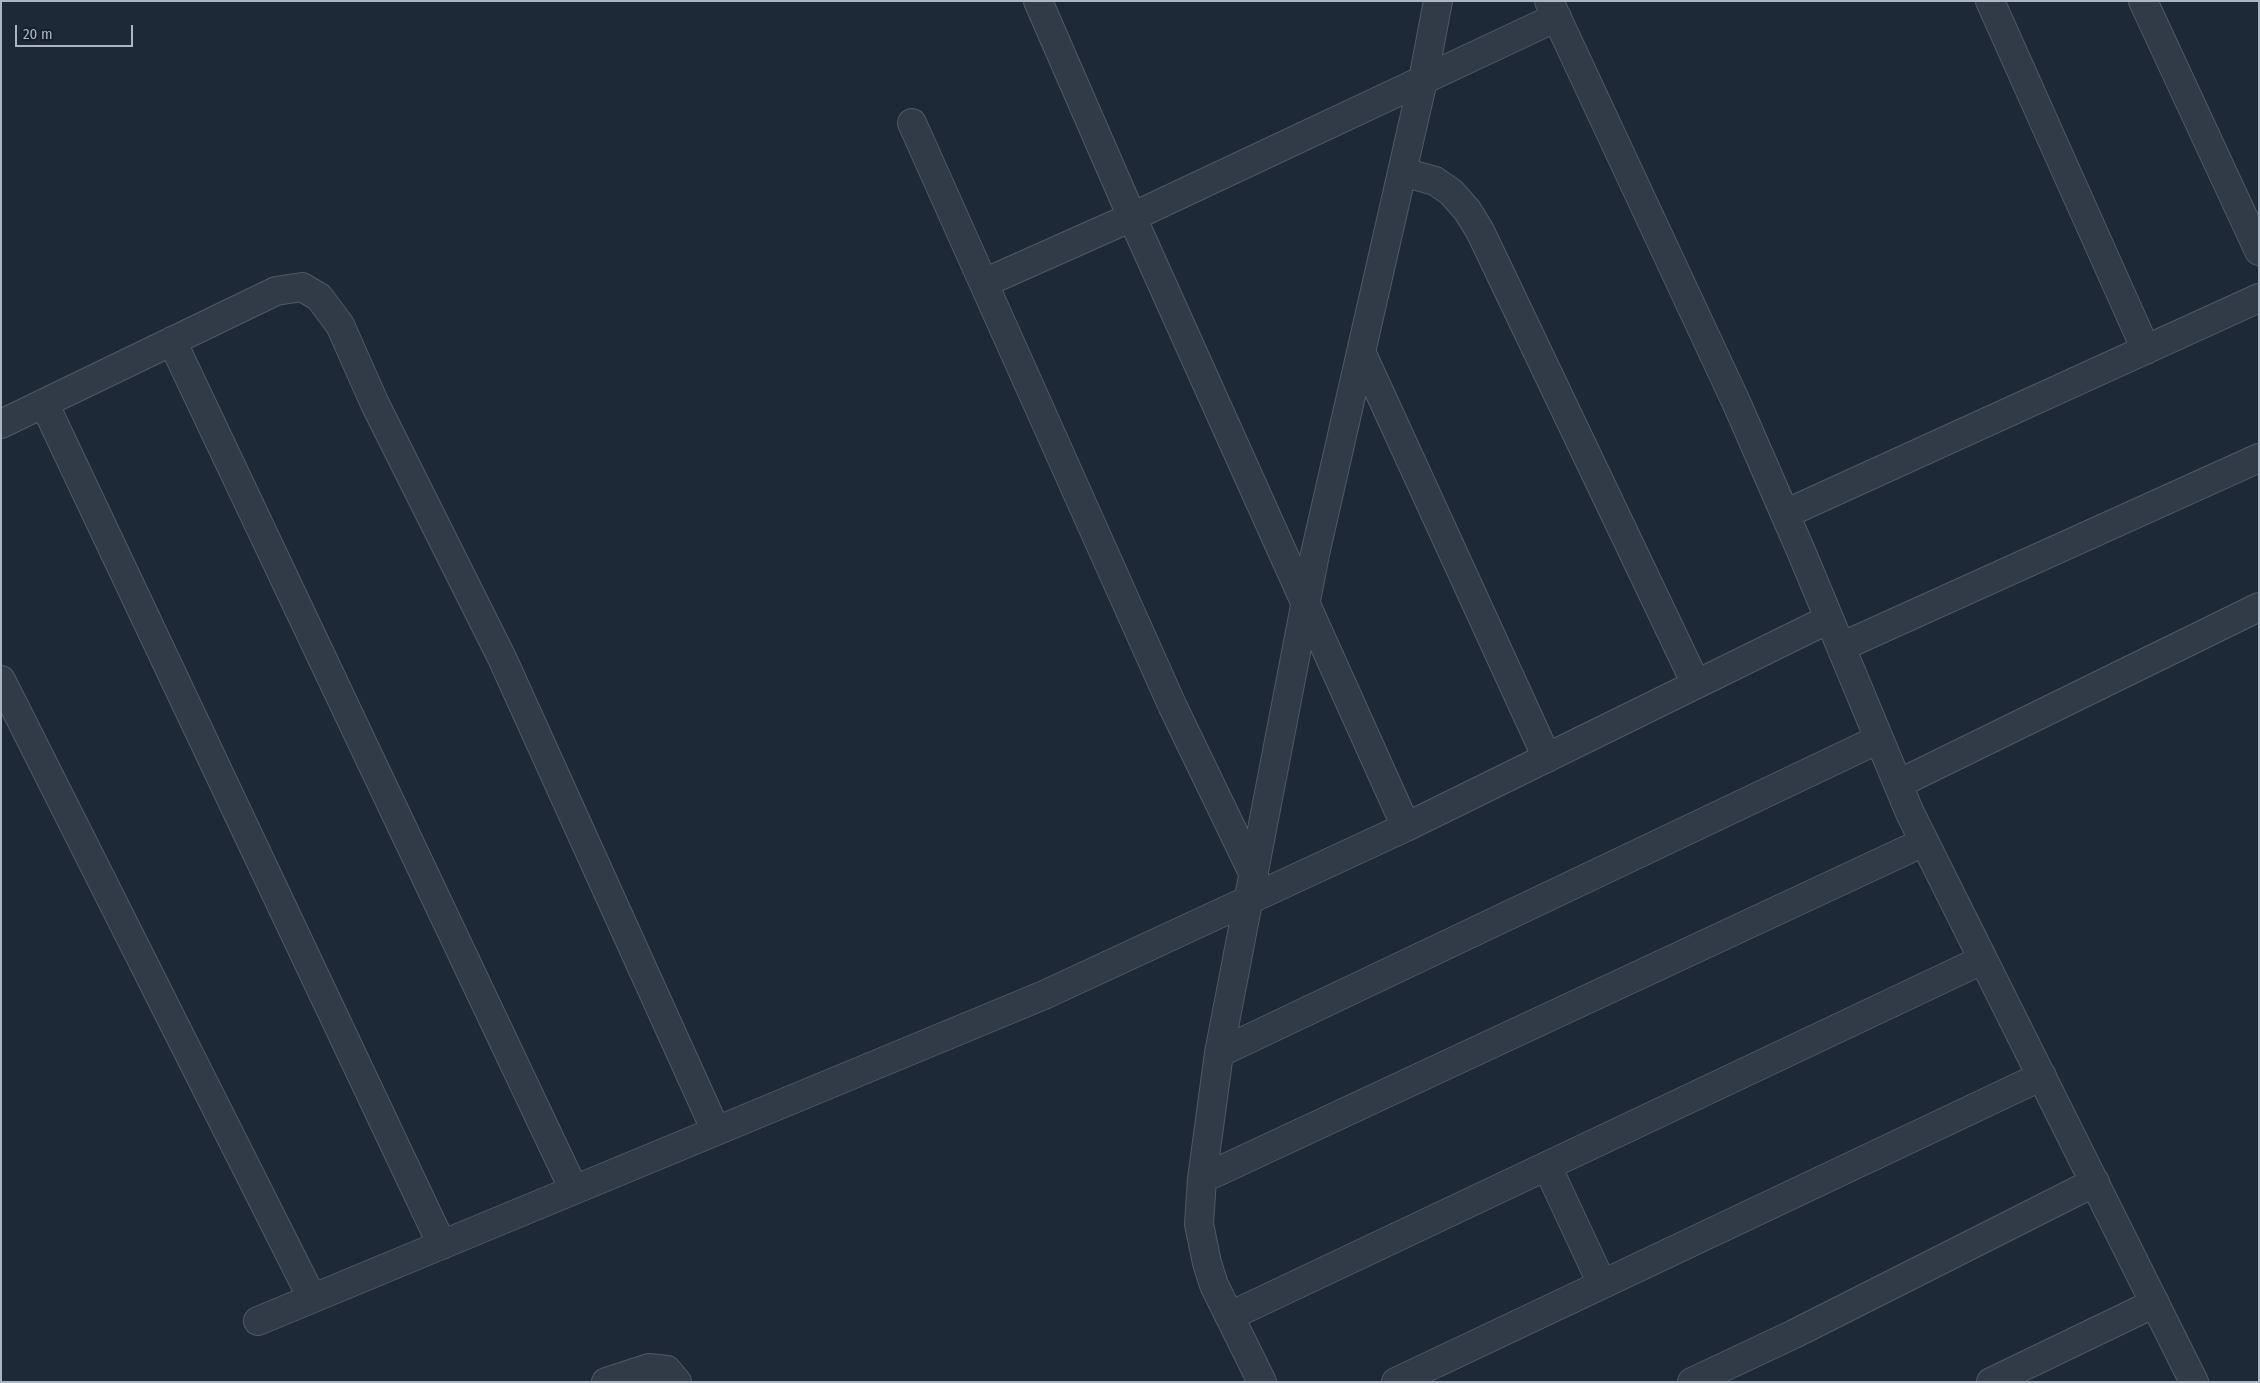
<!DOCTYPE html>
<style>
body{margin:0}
#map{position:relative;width:2260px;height:1383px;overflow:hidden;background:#1e2938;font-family:"Fira Sans Condensed",sans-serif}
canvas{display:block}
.frame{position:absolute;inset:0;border:2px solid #abb6c5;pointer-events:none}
.scale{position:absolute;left:15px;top:25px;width:118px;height:22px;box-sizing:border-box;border:2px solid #abb6c5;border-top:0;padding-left:6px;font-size:15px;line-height:18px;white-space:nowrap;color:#abb6c5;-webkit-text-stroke:4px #17202c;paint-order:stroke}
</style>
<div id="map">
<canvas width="2260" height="1383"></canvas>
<div class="frame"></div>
<div class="scale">20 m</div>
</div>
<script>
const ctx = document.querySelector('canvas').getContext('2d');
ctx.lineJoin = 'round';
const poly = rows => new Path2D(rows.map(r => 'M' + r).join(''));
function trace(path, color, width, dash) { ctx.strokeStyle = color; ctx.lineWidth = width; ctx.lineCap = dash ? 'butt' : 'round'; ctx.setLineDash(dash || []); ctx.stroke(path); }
const minor = poly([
 [1038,1,1132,217,1406,827],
 [1549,1,1737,404,1801,551,1910,813,2194,1382],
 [1990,1,2146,350],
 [2143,1,2259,251],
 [912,123,1173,707,1254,875],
 [1403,172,1435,181,1451,192,1467,210,1480,231,1696,684],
 [984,283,1132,217,1557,17],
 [172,341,574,1190],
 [1362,354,1547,758],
 [44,403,442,1245],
 [1,424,276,291,302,287,319,297,340,325,375,404,502,658,716,1131],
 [1785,514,2259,298],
 [1841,647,2259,458],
 [1,680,312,1298],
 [1898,784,2259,607],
 [1219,1053,1879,739],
 [1547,1166,1602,1284],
 [1202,1179,1924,842],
 [1230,1316,1982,960],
 [258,1321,1044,995,1406,827,1829,619],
 [606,1382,649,1368,667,1370,677,1382],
 [1262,1382,1214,1285,1207,1263,1199,1224,1202,1179,1219,1053,1315,554,1423,80,1438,1],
 [1396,1382,2042,1076],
 [1692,1382,1794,1334,2095,1182],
 [1991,1382,2155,1303]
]);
trace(minor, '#4f5966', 30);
trace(minor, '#313b48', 28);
</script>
